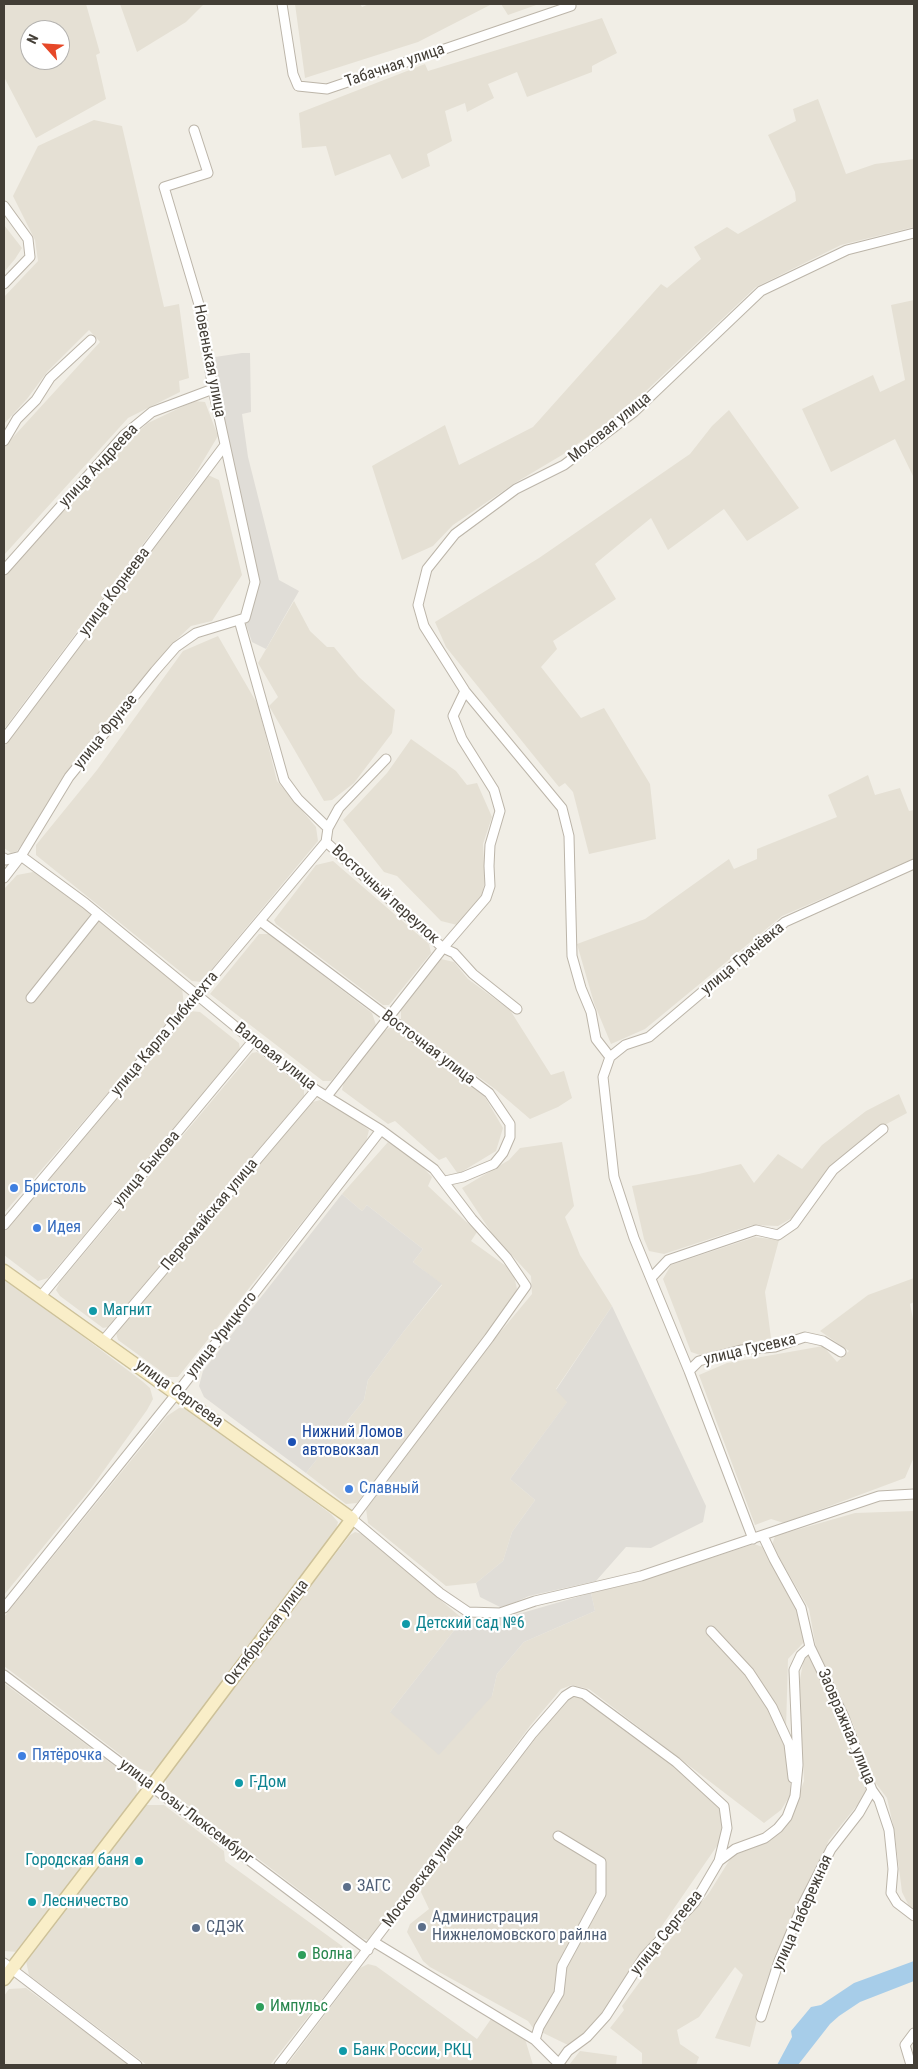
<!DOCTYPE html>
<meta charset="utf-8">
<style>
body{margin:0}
#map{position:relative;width:918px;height:2069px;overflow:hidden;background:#f1eee6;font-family:"Roboto Condensed",sans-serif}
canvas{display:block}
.frame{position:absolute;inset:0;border:5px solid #433e36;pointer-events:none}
.north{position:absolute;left:20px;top:20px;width:50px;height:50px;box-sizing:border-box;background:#fff;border:1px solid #b4b2af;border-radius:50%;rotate:296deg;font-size:14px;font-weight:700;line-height:20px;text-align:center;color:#433e36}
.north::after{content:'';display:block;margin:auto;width:18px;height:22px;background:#e64828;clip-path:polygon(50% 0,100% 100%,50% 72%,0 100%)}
</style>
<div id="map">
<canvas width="918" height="2069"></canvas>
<div class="frame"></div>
<div class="north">N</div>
</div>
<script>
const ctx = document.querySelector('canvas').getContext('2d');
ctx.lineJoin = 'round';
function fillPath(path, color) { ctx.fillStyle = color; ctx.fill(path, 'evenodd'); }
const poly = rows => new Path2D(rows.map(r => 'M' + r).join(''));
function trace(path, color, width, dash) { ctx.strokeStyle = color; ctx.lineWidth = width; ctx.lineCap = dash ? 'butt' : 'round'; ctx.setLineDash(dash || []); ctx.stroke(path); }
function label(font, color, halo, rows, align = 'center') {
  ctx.font = font + ' "Roboto Condensed",sans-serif'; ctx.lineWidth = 4.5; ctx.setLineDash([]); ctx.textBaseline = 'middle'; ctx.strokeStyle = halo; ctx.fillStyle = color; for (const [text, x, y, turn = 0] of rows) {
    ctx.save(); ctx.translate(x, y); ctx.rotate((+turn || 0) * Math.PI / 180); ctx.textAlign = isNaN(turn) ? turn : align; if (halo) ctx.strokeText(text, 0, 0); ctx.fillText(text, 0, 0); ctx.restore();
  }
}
fillPath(poly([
 [4,4,86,4,100,53,96,55,106,99,36,138,4,77],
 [30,30,60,30,60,60,30,60],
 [120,4,204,4,186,22,137,52],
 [295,4,360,4,362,7,369,4,492,4,418,42,305,78],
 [501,4,539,4,508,15],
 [602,18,617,53,592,66,592,72,527,97,517,72,488,84,494,98,467,112,465,103,445,111,452,141,427,154,430,166,402,179,390,154,335,176,326,146,302,148,299,113,425,64,428,71],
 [818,99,846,174,875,164,914,159,914,227,841,245,756,287,628,408,562,455,515,483,453,525,433,546,402,560,372,466,445,425,459,465,533,427,661,284,667,288,701,259,694,247,727,227,738,234,796,201,795,192,768,135,796,121,793,109],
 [94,120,122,126,164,307,179,304,189,378,179,381,180,392,128,418,4,555,4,447,100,342,89,330,47,372,27,399,4,424,4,297,38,261,35,240,13,196,38,146],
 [4,225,22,248,15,259,4,272],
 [914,300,914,478,895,439,831,472,802,409,873,375,880,392,905,380,891,305],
 [194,401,205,402,218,436,194,476,4,729,4,577,128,440,148,423],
 [729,410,799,508,747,541,724,509,668,550,651,518,595,564,616,599,553,641,557,649,541,667,581,718,604,708,650,784,656,839,589,854,573,792,565,783,559,787,446,647,435,622,539,558,690,454,712,426],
 [208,475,219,480,242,575,212,621,191,626,175,641,17,851,11,853,4,848,4,747],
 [294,601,310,631,327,647,334,647,359,677,395,710,392,733,354,783,332,800,324,801,269,706,278,697,258,663],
 [218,636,258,705,277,781,316,827,318,841,201,982,192,981,36,855,36,845,97,770,183,651],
 [411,739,456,771,467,785,477,783,492,817,483,844,485,880,482,896,457,925,441,921,397,876,384,872,343,820,387,773],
 [868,775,875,795,900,788,909,811,914,810,914,859,782,916,645,1029,611,1044,594,1003,577,944,645,919,729,859,734,869,757,859,757,849,837,817,828,795],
 [333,861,429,944,431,953,389,1005,383,1005,276,924,274,920,316,865],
 [33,872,98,914,182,988,184,1005,4,1213,4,889,17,875],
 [259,934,269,934,372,1013,376,1025,331,1081,323,1081,210,994],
 [441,959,454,962,468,979,510,1010,551,1075,564,1071,572,1098,558,1107,530,1119,495,1089,401,1020,401,1010],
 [190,1011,200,1012,239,1043,240,1050,48,1278,38,1281,4,1255,4,1232],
 [393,1026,485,1097,503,1128,496,1151,458,1174,446,1157,439,1160,395,1121,388,1124,342,1090,344,1081,384,1031],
 [257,1052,304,1088,304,1096,108,1327,103,1328,60,1296,56,1290,60,1282,252,1053],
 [899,1094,907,1113,881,1127,830,1167,792,1218,778,1226,752,1225,664,1254,649,1251,644,1239,632,1186,699,1174,741,1164,754,1183,778,1154,802,1169,822,1145,866,1111],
 [320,1100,342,1109,369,1130,366,1142,178,1377,169,1377,118,1340,116,1333,309,1103],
 [388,1142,403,1147,432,1177,428,1186,477,1232,471,1241,513,1271,517,1289,508,1308,357,1503,346,1504,306,1473,364,1400,368,1380,404,1331,442,1285,413,1262,423,1249,367,1205,362,1211,342,1194],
 [562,1142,574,1206,565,1217,580,1255,612,1306,556,1389,568,1401,510,1479,535,1500,512,1532,503,1561,476,1583,446,1586,368,1523,366,1509,492,1342,532,1294,531,1276,493,1235,462,1188,509,1160,520,1148],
 [755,1237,779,1240,765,1292,771,1338,766,1343,740,1345,700,1355,691,1352,663,1279,671,1265],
 [4,1277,142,1381,150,1388,153,1399,147,1410,92,1487,4,1595],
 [914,1278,914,1302,910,1304,914,1324,914,1457,905,1478,784,1523,771,1519,755,1525,699,1375,727,1363,823,1346,837,1362,849,1351,820,1331,868,1295],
 [179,1408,189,1409,331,1514,338,1522,335,1534,160,1767,150,1772,138,1768,4,1666,4,1617,167,1416],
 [914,1511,914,1912,911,1910,902,1892,894,1829,887,1798,874,1781,854,1726,816,1648,809,1609,772,1545,775,1536,855,1513],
 [355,1532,362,1534,463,1619,390,1712,492,1696,497,1674,524,1642,595,1611,591,1593,640,1581,754,1544,763,1547,796,1609,805,1641,788,1659,786,1729,791,1794,781,1810,764,1823,589,1689,572,1685,561,1689,530,1726,373,1937,367,1940,362,1938,167,1789,165,1776,350,1535],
 [810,1654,829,1691,867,1793,829,1840,767,1981,750,2047,715,2038,743,1975,735,1967,699,2017,677,2030,680,2044,699,2057,696,2065,642,2065,642,2053,610,2028,624,2010,622,2006,647,1972,645,1970,709,1893,732,1856,790,1820,804,1781,799,1685,804,1657],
 [4,1683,136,1782,137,1794,18,1952,4,1951],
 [569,1696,582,1696,692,1779,722,1807,725,1827,719,1843,602,2013,584,2034,568,2045,533,2028,528,2021,430,1967,423,1961,407,1932,410,1924,429,1909,421,1892,423,1882],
 [143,1805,164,1805,224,1851,225,1861,342,1946,352,1961,270,2065,147,2065,29,1975,26,1961],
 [368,1964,376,1966,477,2039,491,2019,525,2039,533,2065,287,2065,360,1968],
 [26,1988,130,2065,4,2065,4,1996,9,1989],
 [580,2051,617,2056,616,2065,569,2065]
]), '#e5e0d4');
fillPath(poly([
 [242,353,250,353,251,412,242,414,248,457,279,580,299,591,266,649,252,642,243,615,253,573,226,465,215,357],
 [342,1194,362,1211,367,1205,423,1249,413,1262,442,1284,404,1331,368,1380,364,1400,306,1473,204,1397,199,1386,203,1371],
 [612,1306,706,1506,703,1522,651,1548,626,1547,596,1581,529,1596,502,1608,480,1597,476,1583,503,1561,512,1532,535,1500,510,1479,567,1402,556,1390],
 [591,1593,595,1611,524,1642,497,1674,492,1696,439,1755,390,1712,463,1619,501,1619]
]), '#e0ddd7');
fillPath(poly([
 [914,1961,914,1981,860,2002,839,2016,830,2024,798,2065,777,2065,792,2037,791,2031,811,2007,821,2005,854,1983]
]), '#a7cde9');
const street = poly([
 [282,4,293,74,298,86,327,89,571,6],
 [4,206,28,239,30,257,4,284],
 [4,441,17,419,36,400,50,378,91,340],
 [4,570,124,435,152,412,213,389],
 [239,620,284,780,298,799,328,828,326,842,443,948,454,953,473,974,517,1009],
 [4,739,225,445],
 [328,828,339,808,386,759],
 [4,858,6,860,21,856,85,903,253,1041,316,1090,381,1130,434,1169,472,1219,507,1258,526,1286,489,1338,352,1519,440,1593,468,1612,500,1613,535,1601,641,1576,879,1496,914,1494],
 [4,878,21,856,69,777,155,671,176,647,196,633,245,618,255,582,213,389,200,308,164,187,208,173,194,130],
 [260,921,489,1093,510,1124,510,1137,503,1153,494,1164,463,1177,445,1181],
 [31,998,98,914],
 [610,1057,625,1045,649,1037,785,922,914,864],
 [327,1096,443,948,486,898,490,886,489,866,490,845,500,811,494,790,462,739,453,716,465,691],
 [4,1225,326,842],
 [651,1278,668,1260,756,1230,778,1235,794,1224,833,1170,883,1129],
 [41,1296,253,1041],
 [103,1341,316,1090],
 [689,1371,699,1361,741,1350,775,1347,805,1337,823,1341,841,1352],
 [763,1536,774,1559,801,1608,810,1647,844,1717,872,1790,879,1800,889,1830,893,1869,891,1893,897,1903,914,1916],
 [753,1539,689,1371,634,1238,614,1177,603,1077,610,1057,596,1039,591,1012,581,988,572,956,569,836,562,808,465,691,424,626,418,605,427,569,455,534,516,489,564,465,634,412,761,291,847,250,914,233],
 [4,1608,177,1393,381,1130],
 [711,1631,749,1672,772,1707,789,1744,793,1778],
 [4,1675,368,1950],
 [558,1836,601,1862,601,1894,562,1966,559,1993,539,2027,535,2040,559,2064],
 [374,1942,535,2040],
 [4,1963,137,2065],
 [761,2017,779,1961,803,1904,831,1849,859,1813,872,1790],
 [279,2065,532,1734,565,1696,573,1691,584,1694,676,1762,724,1806,727,1828,719,1861],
 [558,2065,568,2051,587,2037,606,2016,644,1957,695,1902,719,1861,735,1849,765,1838,778,1828,787,1817,795,1796,798,1765,794,1670,801,1655,810,1647],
 [911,2065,905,2045,914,2033]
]);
const secondary = poly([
 [4,1271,352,1519,152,1786,4,1979]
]);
trace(street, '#bcb5a9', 11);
trace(secondary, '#cdc199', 15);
trace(street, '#fff', 9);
trace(secondary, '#f9eec8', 12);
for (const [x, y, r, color] of [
 [14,1188,5,"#3f7fe0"],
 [37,1228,5,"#3f7fe0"],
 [93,1311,5,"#0f9aa8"],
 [292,1442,5,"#1a4fb4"],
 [349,1489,5,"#3f7fe0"],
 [406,1624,5,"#0f9aa8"],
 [22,1756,5,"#3f7fe0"],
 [239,1783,5,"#0f9aa8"],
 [139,1861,5,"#0f9aa8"],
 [347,1887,5,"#5c6f8a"],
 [32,1902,5,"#0f9aa8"],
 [422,1927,5,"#5c6f8a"],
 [196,1928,5,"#5c6f8a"],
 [302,1955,5,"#2e9e5b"],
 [260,2007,5,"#2e9e5b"],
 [343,2051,5,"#0f9aa8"]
]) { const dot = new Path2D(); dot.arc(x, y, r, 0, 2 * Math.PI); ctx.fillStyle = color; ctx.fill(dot); trace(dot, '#fff', 2); }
label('16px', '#433e36', '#fff', [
 ["Табачная улица",395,66,-19],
 ["Новенькая улица",209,361,79],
 ["Моховая улица",610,428,-39],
 ["улица Андреева",99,466,-47],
 ["улица Корнеева",115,592,-53],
 ["улица Фрунзе",106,732,-51],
 ["Восточный переулок",385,895,42],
 ["улица Грачёвка",743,959,-40],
 ["улица Карла Либкнехта",165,1034,-50],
 ["Восточная улица",428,1048,37],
 ["Валовая улица",275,1057,38],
 ["улица Быкова",147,1169,-50],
 ["Первомайская улица",210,1215,-50],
 ["улица Урицкого",222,1335,-52],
 ["улица Гусевка",750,1350,-13],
 ["улица Сергеева",179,1394,36],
 ["Октябрьская улица",267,1633,-53],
 ["Заовражная улица",846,1727,67],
 ["улица Розы Люксембург",186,1812,37],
 ["Московская улица",424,1876,-53],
 ["улица Набережная",803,1913,-66],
 ["улица Сергеева",667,1933,-51]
]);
label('16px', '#366cbe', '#fff', [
 ["Бристоль",24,1188],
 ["Идея",47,1228],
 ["Славный",359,1489],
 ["Пятёрочка",32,1756]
], 'left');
label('16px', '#0d838f', '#fff', [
 ["Магнит",103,1311],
 ["Детский сад №6",416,1624],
 ["Г-Дом",249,1783],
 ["Городская баня",129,1861,"right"],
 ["Лесничество",42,1902],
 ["Банк России, РКЦ",353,2051]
], 'left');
label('16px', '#164399', '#fff', [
 ["Нижний Ломов",302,1433],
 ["автовокзал",302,1451]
], 'left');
label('16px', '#4e5e75', '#fff', [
 ["ЗАГС",357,1887],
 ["Администрация",432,1918],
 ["Нижнеломовского райлна",432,1936],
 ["СДЭК",206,1928]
], 'left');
label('16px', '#27864d', '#fff', [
 ["Волна",312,1955],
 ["Импульс",270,2007]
], 'left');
</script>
